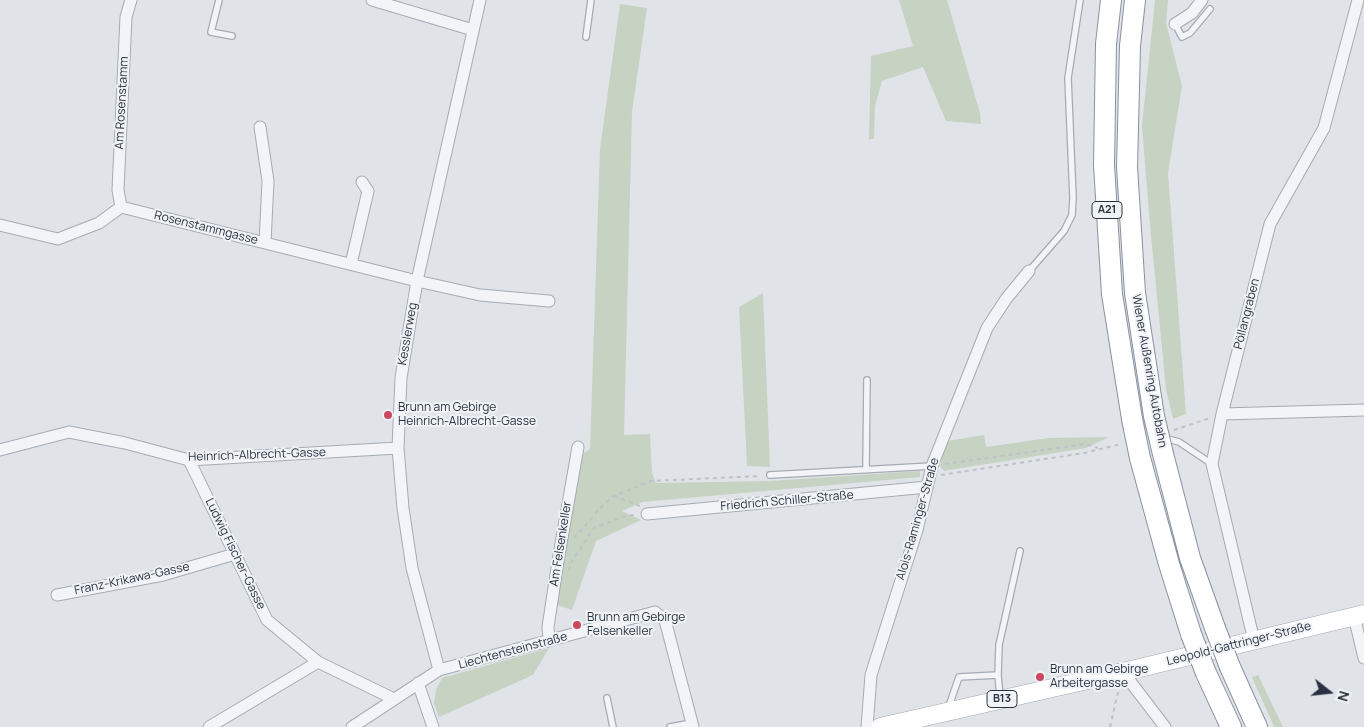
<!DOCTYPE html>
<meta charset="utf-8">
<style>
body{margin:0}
#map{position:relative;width:1364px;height:727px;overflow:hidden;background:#e0e4e9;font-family:Manrope,sans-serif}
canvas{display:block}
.north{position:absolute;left:1304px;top:667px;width:50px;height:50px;-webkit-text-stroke:4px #f0f3f6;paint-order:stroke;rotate:106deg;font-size:14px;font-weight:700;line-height:20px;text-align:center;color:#293240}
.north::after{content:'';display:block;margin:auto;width:18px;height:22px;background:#293240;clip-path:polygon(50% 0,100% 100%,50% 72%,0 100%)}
</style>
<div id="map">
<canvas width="1364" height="727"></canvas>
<div class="north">N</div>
</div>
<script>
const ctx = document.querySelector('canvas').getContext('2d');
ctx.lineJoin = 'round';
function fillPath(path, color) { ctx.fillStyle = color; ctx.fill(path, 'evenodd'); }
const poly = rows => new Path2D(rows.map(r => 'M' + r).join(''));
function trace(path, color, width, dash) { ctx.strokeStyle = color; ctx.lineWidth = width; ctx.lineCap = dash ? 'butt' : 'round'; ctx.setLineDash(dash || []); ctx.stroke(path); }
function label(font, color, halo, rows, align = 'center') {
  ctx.font = font + ' Manrope,sans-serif'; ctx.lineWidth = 4; ctx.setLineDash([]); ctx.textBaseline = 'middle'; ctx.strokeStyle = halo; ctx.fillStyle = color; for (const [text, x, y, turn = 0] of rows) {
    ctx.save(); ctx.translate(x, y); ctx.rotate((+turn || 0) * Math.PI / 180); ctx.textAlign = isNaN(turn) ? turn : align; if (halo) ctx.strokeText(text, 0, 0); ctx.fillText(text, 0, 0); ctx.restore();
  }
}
fillPath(poly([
 [899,0,947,0,980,113,981,124,946,121,923,67,882,81,875,106,874,139,869,139,871,56,913,46],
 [1155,0,1168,0,1166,23,1182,86,1168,173,1186,414,1173,419,1166,389,1150,225,1142,126],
 [620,4,647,8,632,112,624,435,650,434,652,473,656,483,770,481,920,471,920,477,643,502,622,511,641,520,596,541,572,610,557,605,554,609,581,455,590,449,600,149],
 [763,293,770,467,747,466,739,307],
 [984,435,986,447,1049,438,1109,437,1086,448,944,471,940,466,947,441],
 [549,648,533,675,439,717,434,703,436,690,442,678],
 [1258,675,1283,727,1274,727,1252,677]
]), '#c6d2c2');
const service = poly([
 [219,0,211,32,232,36],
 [1175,24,1182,37,1190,33,1210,9],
 [586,37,591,0],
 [1029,271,1064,231,1072,215,1073,198,1068,78,1080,0],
 [1164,438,1179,442,1212,464],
 [866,469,867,380],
 [770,475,932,466],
 [1000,697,998,675,999,645,1020,551],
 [607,698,613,727],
 [948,709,959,677,998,675],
 [670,727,692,723]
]);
const minor = poly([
 [372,0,473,30],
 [1175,24,1192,13,1202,0],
 [260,127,268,181,265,243],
 [121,207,118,190,126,17,131,0],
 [0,225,58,239,99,223,121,207,417,281,480,295,549,301],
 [351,264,368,191,362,182],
 [1222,414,1364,410],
 [0,450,69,432,125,443,189,460,398,448],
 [189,460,267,620,318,662,394,699],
 [647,514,927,487],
 [57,595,163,575,235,554],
 [1354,616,1364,658],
 [549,641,548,627,559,555,578,447],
 [1254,641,1212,464,1222,414,1270,224,1324,128,1358,0],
 [439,670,412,568,403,508,398,448,401,378,417,281,480,0],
 [1123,672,1165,727],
 [418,683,433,727],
 [209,727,318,662],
 [352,727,439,670,655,612,665,620,693,727],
 [867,727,871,675,917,530,932,466,987,328,1006,299,1029,271]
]);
const primary = poly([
 [880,727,1123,672,1364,614]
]);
const motorway = poly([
 [1111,0,1106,44,1104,165,1112,294,1132,419],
 [1135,0,1130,46,1127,167,1135,293,1154,416],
 [1163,454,1190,558,1215,628],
 [1140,458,1169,564,1191,634],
 [1230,667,1257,727],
 [1206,673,1231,727]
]);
trace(service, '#a5abb3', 8);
trace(minor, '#a5abb3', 13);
trace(primary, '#a0a8b4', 19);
trace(motorway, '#88929f', 22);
trace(poly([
 [1174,430,1210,418],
 [945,464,1086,444,1098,448],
 [941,475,1084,453,1121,444],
 [614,496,640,506],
 [574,538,603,505,614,496,651,481,760,476],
 [569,571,572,561,594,528,625,516,637,515],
 [1110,727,1119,688]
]), '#bec2c7', 2, [4, 4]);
trace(service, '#f3f4f7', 5.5);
trace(minor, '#f3f4f7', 11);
trace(primary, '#fff', 18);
trace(motorway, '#fff', 20);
const motorwayBridge = poly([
 [1154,416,1163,454],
 [1132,419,1140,458],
 [1215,628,1230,667],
 [1191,634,1206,673]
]);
trace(motorwayBridge, '#88929f', 22, []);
trace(motorwayBridge, '#fff', 20);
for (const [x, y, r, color] of [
 [388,415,5,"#c94a60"],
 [577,625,5,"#c94a60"],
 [1040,677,5,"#c94a60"]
]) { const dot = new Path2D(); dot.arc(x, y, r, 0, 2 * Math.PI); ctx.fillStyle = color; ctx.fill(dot); trace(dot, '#f0f3f6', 2); }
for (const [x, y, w] of [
 [1107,210,30],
 [1002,699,30]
]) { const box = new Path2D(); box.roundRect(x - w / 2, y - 8.5, w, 17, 4); ctx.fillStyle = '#f0f3f6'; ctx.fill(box); trace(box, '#293240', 1); }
label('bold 11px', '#293240', null, [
 ["A21",1107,210],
 ["B13",1002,699]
]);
label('12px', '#293240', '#f0f3f6', [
 ["Am Rosenstamm",122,103,-87],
 ["Rosenstammgasse",206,228,14],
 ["Pöllangraben",1247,314,-76],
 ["Kesslerweg",408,334,-80],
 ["Wiener Außenring Autobahn",1149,371,80],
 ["Heinrich-Albrecht-Gasse",257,455,-2],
 ["Friedrich Schiller-Straße",787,501,-5],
 ["Alois-Raminger-Straße",918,519,-74],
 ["Am Felsenkeller",561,544,-81],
 ["Ludwig Fischer-Gasse",235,554,64],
 ["Franz-Krikawa-Gasse",132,579,-12],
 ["Leopold-Gattringer-Straße",1239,644,-14],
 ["Liechtensteinstraße",513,651,-15]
]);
label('12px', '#293240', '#f0f3f6', [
 ["Brunn am Gebirge",398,408],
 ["Heinrich-Albrecht-Gasse",398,422],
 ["Brunn am Gebirge",587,618],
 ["Felsenkeller",587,632],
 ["Brunn am Gebirge",1050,670],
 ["Arbeitergasse",1050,684]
], 'left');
</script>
